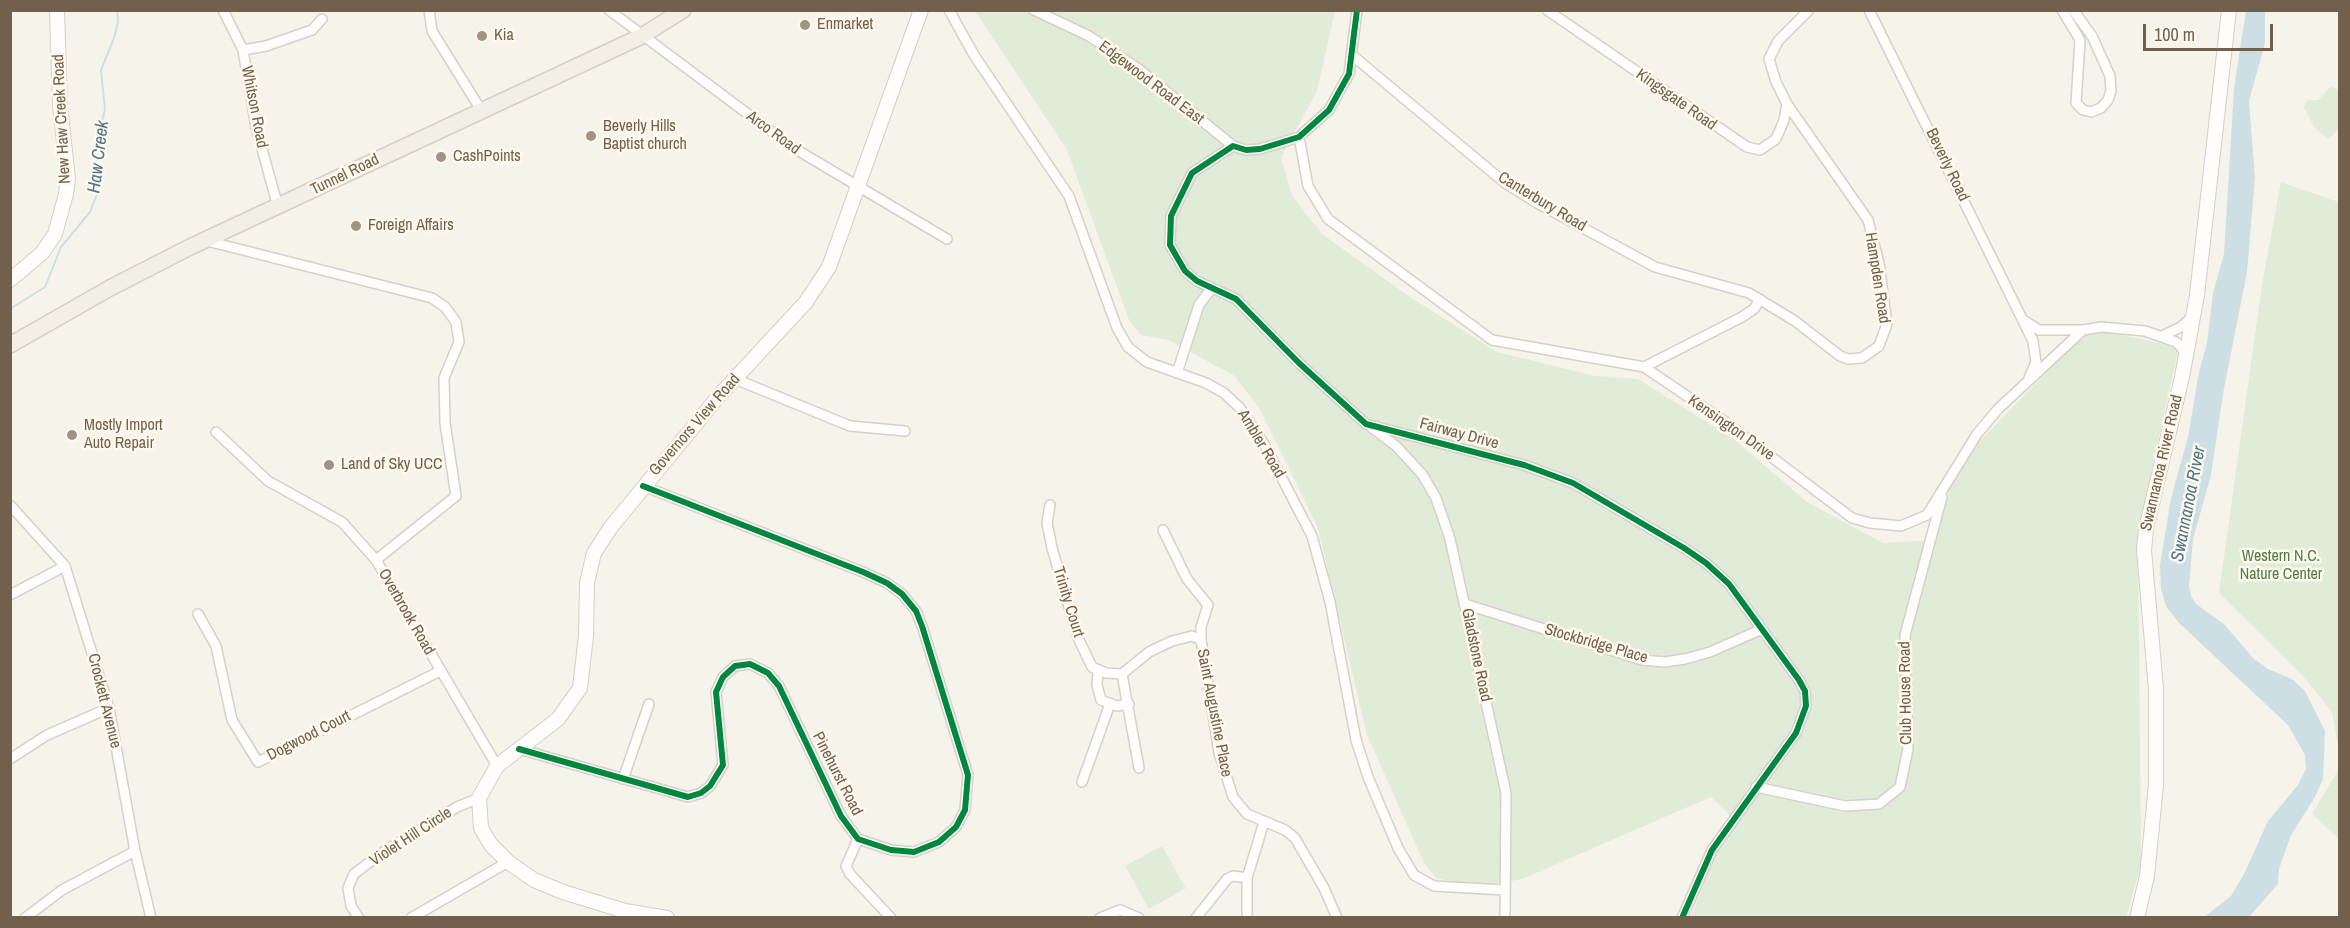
<!DOCTYPE html>
<style>
body{margin:0}
#map{position:relative;width:2350px;height:928px;overflow:hidden;background:#f6f3eb;font-family:"Archivo Narrow",sans-serif}
canvas{display:block}
.frame{position:absolute;inset:0;border:12px solid #72604d;pointer-events:none}
.scale{position:absolute;left:2143px;top:24px;width:130px;height:27px;box-sizing:border-box;border:3px solid #72604d;border-top:0;padding-left:8px;font-size:18px;line-height:21px;white-space:nowrap;color:#72604d;-webkit-text-stroke:4px #fef9ec;paint-order:stroke}
</style>
<div id="map">
<canvas width="2350" height="928"></canvas>
<div class="frame"></div>
<div class="scale">100 m</div>
</div>
<script>
const ctx = document.querySelector('canvas').getContext('2d');
ctx.lineJoin = 'round';
function fillPath(path, color) { ctx.fillStyle = color; ctx.fill(path, 'evenodd'); }
const poly = rows => new Path2D(rows.map(r => 'M' + r).join(''));
function trace(path, color, width, dash) { ctx.strokeStyle = color; ctx.lineWidth = width; ctx.lineCap = dash ? 'butt' : 'round'; ctx.setLineDash(dash || []); ctx.stroke(path); }
function label(font, color, halo, rows, align = 'center') {
  ctx.font = font + ' "Archivo Narrow",sans-serif'; ctx.lineWidth = 5; ctx.setLineDash([]); ctx.textBaseline = 'middle'; ctx.strokeStyle = halo; ctx.fillStyle = color; for (const [text, x, y, turn = 0] of rows) {
    ctx.save(); ctx.translate(x, y); ctx.rotate((+turn || 0) * Math.PI / 180); ctx.textAlign = isNaN(turn) ? turn : align; if (halo) ctx.strokeText(text, 0, 0); ctx.fillText(text, 0, 0); ctx.restore();
  }
}
fillPath(poly([
 [975,11,1335,11,1317,91,1281,157,1292,196,1322,234,1410,297,1497,352,1595,376,1638,379,1735,440,1807,502,1883,543,1935,540,1951,485,1978,443,2076,342,2097,330,2179,347,2138,532,2141,866,2126,917,1691,917,1713,860,1737,822,1711,797,1522,879,1494,884,1459,883,1436,878,1424,863,1367,735,1318,528,1259,407,1233,375,1168,340,1141,335,1129,320,1067,150],
 [2331,86,2339,90,2339,129,2328,139,2314,127,2304,107,2308,100,2318,100],
 [2281,182,2339,202,2339,751,2332,712,2304,677,2219,593,2262,285],
 [2339,769,2339,839,2312,814],
 [1162,846,1186,888,1149,909,1125,866]
]), '#e0ecd7');
fillPath(poly([
 [2246,11,2265,11,2265,43,2249,101,2255,178,2247,272,2223,394,2211,475,2193,539,2189,586,2191,596,2196,604,2224,624,2253,658,2268,669,2292,679,2305,691,2325,731,2323,779,2315,797,2291,835,2279,869,2278,884,2249,917,2203,918,2231,896,2244,874,2268,821,2298,785,2306,769,2305,755,2288,725,2178,622,2166,606,2161,589,2160,565,2171,498,2188,437,2199,372,2207,343,2213,293,2224,254,2234,88]
]), '#cddfe5');
trace(poly([
 [10,309,45,287,61,247,90,212,98,192,94,172,105,131,102,121,105,110,101,70,114,38,118,22,117,10]
]), '#cddfe5', 2);
const street = poly([
 [223,10,243,50,256,127,278,207],
 [429,10,432,31,481,110],
 [609,10,792,147,947,239],
 [949,10,974,55,1069,196,1117,328,1128,347,1147,362,1206,383,1224,393,1240,408,1264,444,1312,536,1330,602,1356,740,1368,777,1398,848,1414,875,1434,886,1504,890],
 [1034,10,1089,36,1140,70,1233,146],
 [1357,10,1349,74,1329,110,1299,137,1260,149,1246,150,1233,146,1192,173,1171,216,1170,245,1185,271,1197,281,1236,299,1299,363,1366,424,1524,465,1573,483,1684,548,1706,563,1729,584,1799,680,1805,691,1806,706,1796,733,1712,850,1682,918],
 [1547,10,1747,147,1760,150,1776,139,1784,120,1787,104],
 [1869,10,2033,341,2036,362,2029,378],
 [2062,10,2080,40,2076,103,2083,110,2091,112,2101,108,2108,100,2111,91,2110,76,2092,36,2073,10],
 [243,50,266,46,312,30,322,19],
 [1352,55,1505,183,1537,203,1655,267,1749,293,1795,321,1840,356,1848,359,1862,358,1879,346,1887,324,1879,263,1868,220,1787,104,1776,82,1769,59,1778,41,1809,10],
 [1299,137,1308,186,1328,219,1492,340,1644,367,1724,421,1852,518,1870,523,1901,526,1927,515,1977,434,1998,409,2083,330,2101,327,2145,331,2176,342,2187,354],
 [207,241,432,298,445,307,456,322,459,342,444,378,445,423,456,496,376,560],
 [2025,321,2039,330,2083,330],
 [2162,336,2181,327,2192,317],
 [1644,367,1742,317,1754,309,1760,299],
 [1177,373,1199,305,1211,289],
 [735,379,850,426,905,431],
 [1371,427,1396,446,1422,474,1436,498,1450,539,1506,793,1505,918],
 [216,432,268,481,342,522,376,560,497,766],
 [10,505,65,566,109,708,135,851,151,918],
 [1050,505,1047,523,1052,548,1078,638,1092,667,1106,673,1122,674],
 [1163,530,1187,579,1208,605,1201,627,1201,640,1219,753,1233,797,1247,814,1285,830,1295,838,1324,888,1337,918],
 [10,595,65,566],
 [1465,604,1642,660,1665,662,1685,659,1710,652,1760,630],
 [198,614,216,646,232,720,258,762,440,671],
 [1098,670,1097,685,1101,700,1117,706,1129,704],
 [519,749,688,797,701,793,710,786,723,765,716,692,723,677,735,666,750,664,768,673,779,686,841,816,858,839,891,850,914,852,939,842,956,827,965,810,968,775,922,626,916,611,902,594,887,583,863,572,643,486],
 [10,759,47,735,109,708],
 [1139,768,1122,674,1149,652,1172,641,1192,636,1201,640],
 [623,779,649,704],
 [1082,782,1110,704],
 [1756,787,1845,806,1879,804,1900,787,1908,749,1905,635,1942,497],
 [858,839,846,866,850,874,891,918],
 [1247,878,1264,822],
 [25,918,62,890,135,851],
 [359,918,351,906,348,888,354,874,383,852,457,807,479,798],
 [411,918,508,862],
 [1100,918,1120,910,1139,918],
 [1196,918,1227,879,1233,876,1247,878,1247,918]
]);
const secondary = poly([
 [10,280,42,253,55,234,66,194,68,179,60,106,57,10],
 [667,918,625,911,563,892,534,880,508,862,491,845,481,828,479,798,497,766,558,719,580,688,586,636,587,583,594,553,611,527,718,397,806,302,829,267,921,10],
 [2137,918,2147,876,2156,785,2156,689,2144,550,2146,529,2182,377,2197,295,2229,10]
]);
const primary = poly([
 [10,345,110,288,190,247,642,36,683,10]
]);
trace(street, '#d5d0c9', 12);
trace(secondary, '#d4cfc6', 16);
trace(primary, '#d5cfc7', 18);
trace(street, '#fefdfc', 9);
trace(secondary, '#fefdfc', 14);
trace(primary, '#f2efe6', 15);
trace(poly([
 [1357,10,1349,74,1329,110,1299,137,1260,149,1246,150,1233,146,1192,173,1171,216,1170,245,1185,271,1197,281,1236,299,1299,363,1366,424,1524,465,1573,483,1684,548,1706,563,1729,584,1799,680,1805,691,1806,706,1796,733,1712,850,1682,918],
 [519,749,688,797,701,793,710,786,723,765,716,692,723,677,735,666,750,664,768,673,779,686,841,816,858,839,891,850,914,852,939,842,956,827,965,810,968,775,922,626,916,611,902,594,887,583,863,572,643,486]
]), '#00873e', 6);
for (const [x, y, r, color] of [
 [805,25,6,"#a09384"],
 [482,36,6,"#a09384"],
 [591,136,6,"#a09384"],
 [441,157,6,"#a09384"],
 [356,226,6,"#a09384"],
 [72,435,6,"#a09384"],
 [329,465,6,"#a09384"]
]) { const dot = new Path2D(); dot.arc(x, y, r, 0, 2 * Math.PI); ctx.fillStyle = color; ctx.fill(dot); trace(dot, '#fef9ec', 2); }
label('16px', '#72604d', '#fef9ec', [
 ["Enmarket",817,25],
 ["Kia",494,36],
 ["Beverly Hills",603,127],
 ["Baptist church",603,145],
 ["CashPoints",453,157],
 ["Foreign Affairs",368,226],
 ["Mostly Import",84,426],
 ["Auto Repair",84,444],
 ["Land of Sky UCC",341,465]
], 'left');
label('16px', '#72604d', '#fef9ec', [
 ["Edgewood Road East",1151,83,37],
 ["Kingsgate Road",1676,100,35],
 ["Whitson Road",254,107,79],
 ["New Haw Creek Road",62,119,-93],
 ["Arco Road",773,133,36],
 ["Beverly Road",1947,165,64],
 ["Tunnel Road",345,175,-26],
 ["Canterbury Road",1542,202,31],
 ["Hampden Road",1877,278,81],
 ["Governors View Road",695,425,-49],
 ["Kensington Drive",1731,428,35],
 ["Fairway Drive",1459,434,15],
 ["Ambler Road",1261,444,59],
 ["Swannanoa River Road",2162,463,-77],
 ["Trinity Court",1068,602,73],
 ["Overbrook Road",406,612,60],
 ["Stockbridge Place",1596,644,16],
 ["Gladstone Road",1476,655,78],
 ["Club House Road",1906,693,-91],
 ["Crockett Avenue",104,701,76],
 ["Saint Augustine Place",1214,713,79],
 ["Dogwood Court",309,736,-27],
 ["Pinehurst Road",837,774,63],
 ["Violet Hill Circle",411,837,-33]
]);
label('16px', '#507c49', '#fef9ec', [
 ["Western N.C.",2281,557],
 ["Nature Center",2281,575]
]);
label('italic 18px', '#4c768a', '#fef9ec', [
 ["Haw Creek",99,157,-83],
 ["Swannanoa River",2189,504,-79]
]);
</script>
